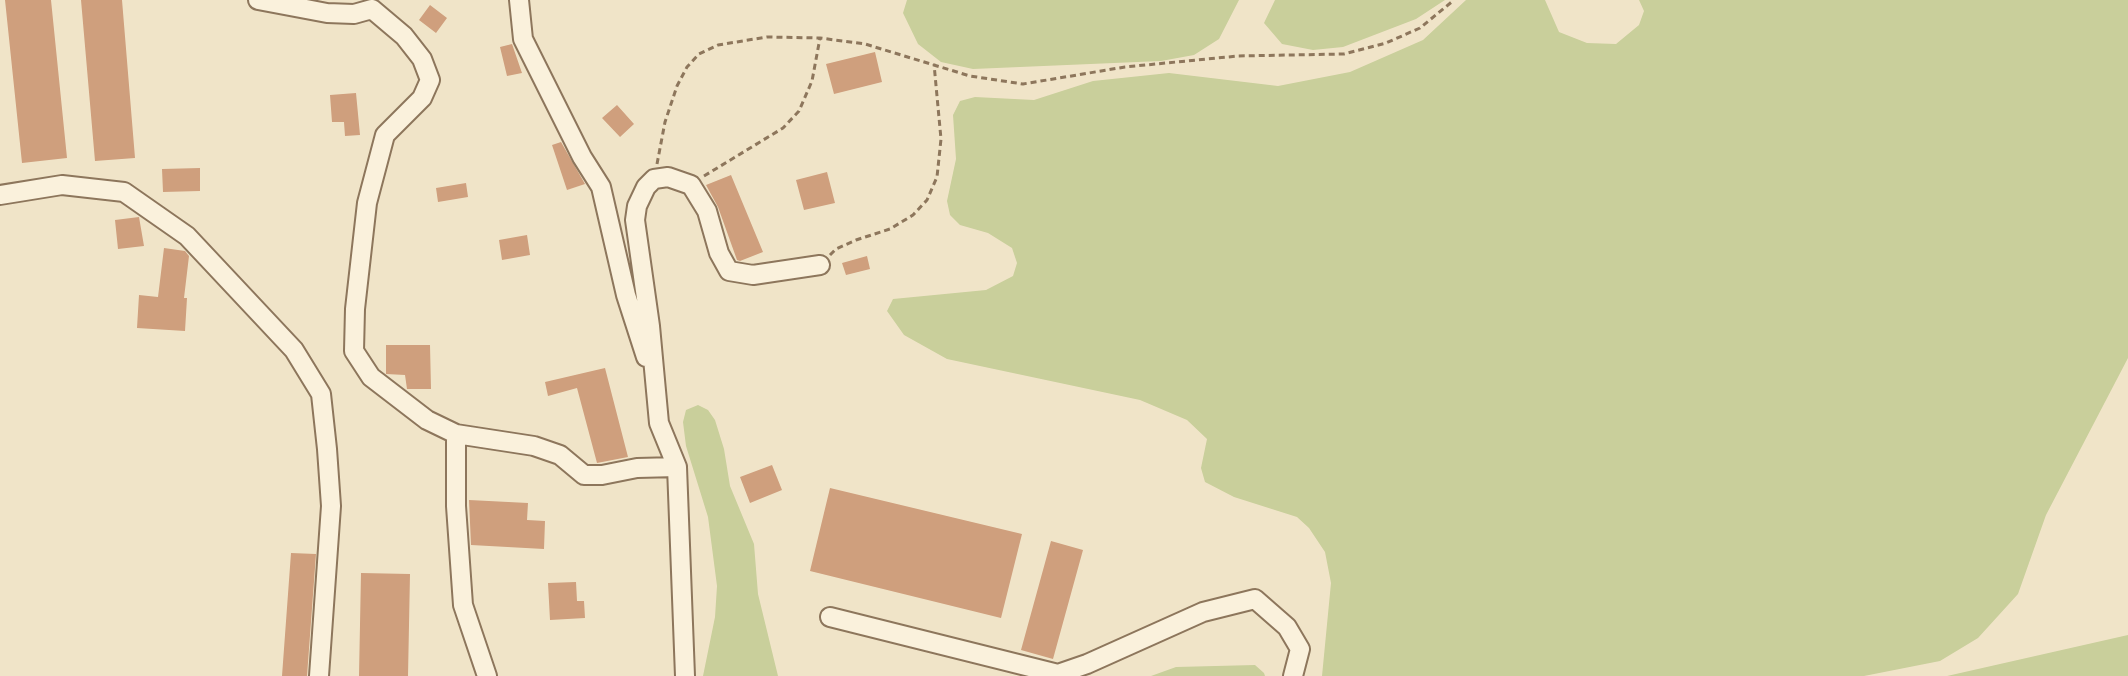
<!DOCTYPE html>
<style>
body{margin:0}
canvas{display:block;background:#f0e4c8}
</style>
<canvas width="2128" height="676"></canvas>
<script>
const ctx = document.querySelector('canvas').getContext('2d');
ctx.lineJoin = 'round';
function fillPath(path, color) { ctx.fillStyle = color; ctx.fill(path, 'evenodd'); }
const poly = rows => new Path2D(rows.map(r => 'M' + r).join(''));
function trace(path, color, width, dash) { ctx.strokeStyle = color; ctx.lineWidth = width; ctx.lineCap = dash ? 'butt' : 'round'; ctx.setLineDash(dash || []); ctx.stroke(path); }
fillPath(poly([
 [907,0,1239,0,1219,39,1194,55,1161,61,973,69,941,62,918,44,903,13],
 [1275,0,1445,0,1416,19,1343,47,1313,50,1282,44,1264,23],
 [1466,0,1545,0,1559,32,1587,43,1616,44,1639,25,1644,11,1639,0,2128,0,2128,358,2046,515,2018,594,1978,638,1940,661,1864,676,1322,676,1331,583,1325,552,1309,528,1297,517,1234,497,1205,482,1201,468,1207,439,1187,420,1140,400,947,359,904,335,887,311,893,299,986,290,1013,276,1017,263,1012,248,988,233,960,225,950,215,947,201,956,159,953,115,960,101,975,97,1034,100,1093,81,1169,73,1278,86,1350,72,1423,40],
 [698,405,708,410,715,420,724,449,730,486,754,544,758,594,778,676,703,676,715,617,717,586,708,517,686,446,683,422,686,410],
 [2128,635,2128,676,1947,676],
 [1255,665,1264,673,1265,676,1151,676,1176,667]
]), '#c9cf9b');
fillPath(poly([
 [5,0,51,0,67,158,22,163],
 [81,0,122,0,135,158,95,161],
 [430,5,447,18,436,33,419,20],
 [512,44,522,73,507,76,500,47],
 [875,52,882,82,834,94,826,64],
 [356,93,360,135,345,136,344,122,332,122,330,95],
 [617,105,634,124,620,137,602,118],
 [561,142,585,184,567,190,552,145],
 [200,168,200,191,163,192,162,169],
 [827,172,835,203,804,210,796,180],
 [731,175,763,252,740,261,737,260,718,207,706,185],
 [466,183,468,197,438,202,436,188],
 [139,217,144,246,118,249,115,220],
 [527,235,530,255,502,260,499,240],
 [164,248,185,251,189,256,184,298,187,298,185,331,137,328,139,295,158,297],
 [867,256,870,269,846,275,842,263],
 [386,345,430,345,431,389,407,389,405,375,386,374],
 [605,368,628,457,597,463,577,388,548,396,545,382],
 [772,465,782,490,750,503,740,477],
 [830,488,1022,534,1001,618,810,571],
 [469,500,528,503,527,520,545,521,544,549,471,545],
 [1051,541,1083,550,1053,659,1021,650],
 [291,553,316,554,307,676,282,676],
 [361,573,410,574,408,676,359,676],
 [576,582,577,601,584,601,585,618,550,620,548,583]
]), '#cf9f7d');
const minor = poly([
 [258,0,327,13,354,14,372,9,404,36,422,59,430,80,422,98,385,135,367,203,355,309,354,351,371,377,427,420,456,434,534,446,560,455,584,475,602,475,637,468,677,467],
 [519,0,523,39,582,157,601,187,626,295,646,357],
 [0,195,62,185,124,192,187,236,294,350,321,394,327,449,331,506,319,676],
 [456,434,456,506,463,605,487,676],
 [830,617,1058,674,1087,664,1203,612,1255,599,1287,627,1300,649,1293,676],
 [685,676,677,467,659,423,650,326,635,220,637,206,646,187,654,179,668,177,691,185,707,211,719,253,729,271,753,275,820,265]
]);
trace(minor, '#8d765c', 22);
trace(poly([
 [657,164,665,122,677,86,687,67,699,54,718,45,767,37,820,38,865,44,970,76,1023,84,1125,67,1238,56,1344,54,1386,43,1420,28,1454,0],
 [704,176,783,128,799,111,812,81,820,38],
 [830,255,836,249,856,240,890,229,913,215,927,200,937,177,941,139,934,64]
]), '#8d765c', 3, [6, 4]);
trace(minor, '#faf1dc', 18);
</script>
